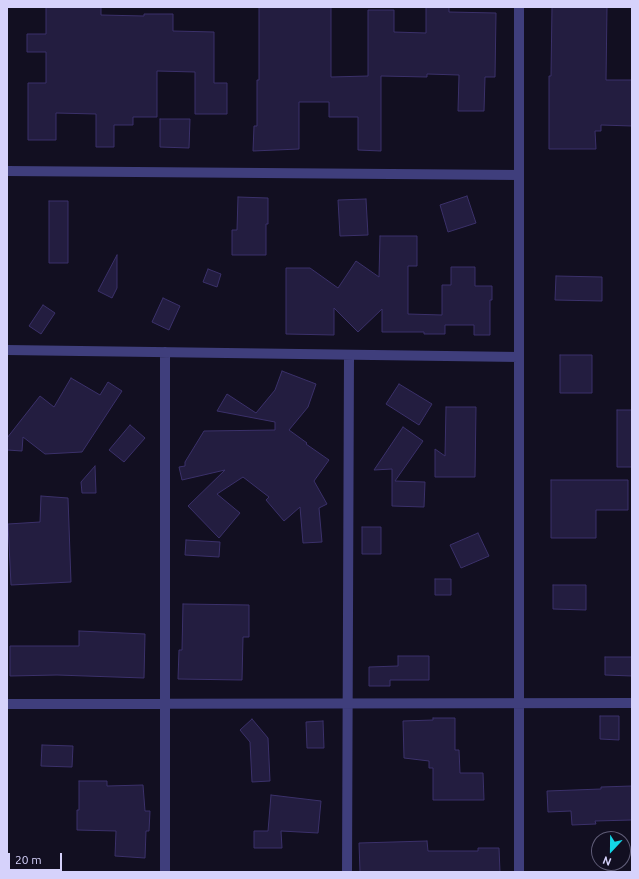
<!DOCTYPE html>
<style>
body{margin:0}
#map{position:relative;width:639px;height:879px;overflow:hidden;background:#120f21;font-family:Ubuntu,sans-serif}
canvas{display:block}
.frame{position:absolute;inset:0;border:8px solid #d6d2fb;pointer-events:none}
.north{position:absolute;left:591px;top:831px;width:40px;height:40px;box-sizing:border-box;background:#120f21;border:1px solid #605d78;border-radius:50%;rotate:202deg;font-size:11px;font-weight:700;line-height:16px;text-align:center;color:#d6d2fb}
.north::after{content:'';display:block;margin:auto;width:14px;height:18px;background:#13d6e7;clip-path:polygon(50% 0,100% 100%,50% 72%,0 100%)}
.scale{position:absolute;left:8px;top:853px;width:54px;height:18px;box-sizing:border-box;border:2px solid #d6d2fb;border-top:0;padding-left:5px;font-size:12px;line-height:14px;white-space:nowrap;color:#d6d2fb;-webkit-text-stroke:3px #120f21;paint-order:stroke}
</style>
<div id="map">
<canvas width="639" height="879"></canvas>
<div class="frame"></div>
<div class="north">N</div>
<div class="scale">20 m</div>
</div>
<script>
const ctx = document.querySelector('canvas').getContext('2d');
ctx.lineJoin = 'round';
function fillPath(path, color) { ctx.fillStyle = color; ctx.fill(path, 'evenodd'); }
const poly = rows => new Path2D(rows.map(r => 'M' + r).join(''));
function trace(path, color, width, dash) { ctx.strokeStyle = color; ctx.lineWidth = width; ctx.lineCap = dash ? 'butt' : 'round'; ctx.setLineDash(dash || []); ctx.stroke(path); }
const building = poly([
 [46,7,101,7,101,15,144,16,144,14,173,14,173,31,214,32,214,83,227,83,227,114,195,114,195,72,157,71,157,117,133,117,133,125,114,125,114,147,96,147,96,114,56,113,56,140,28,140,28,83,46,83,46,52,27,52,27,34,46,34,46,7],
 [259,7,331,7,331,77,368,76,368,10,394,10,394,32,426,33,426,7,449,7,449,12,496,13,495,77,485,77,484,111,458,111,459,75,427,74,427,77,381,76,381,151,358,150,358,117,329,117,329,102,299,102,299,149,253,151,254,126,257,126,257,80,259,80,259,7],
 [552,7,607,7,606,80,632,80,632,126,601,125,601,131,595,131,596,149,549,149,549,76,551,76,552,7],
 [160,119,190,119,189,148,160,147,160,119],
 [467,196,476,223,448,232,440,205,467,196],
 [238,197,268,198,268,224,266,224,266,255,232,255,232,230,237,230,238,197],
 [366,199,368,235,340,236,338,200,366,199],
 [49,201,68,201,68,263,49,263,49,201],
 [380,236,417,236,417,266,408,266,408,314,442,315,442,285,451,285,451,267,475,267,475,286,492,286,492,300,490,300,490,335,474,335,474,325,445,325,445,334,424,334,424,332,382,332,382,309,358,332,334,308,334,335,286,334,286,268,310,268,338,288,356,261,379,277,380,236],
 [117,255,117,288,112,298,98,291,117,255],
 [208,269,221,274,217,287,203,282,208,269],
 [556,276,602,277,602,301,555,300,556,276],
 [163,298,180,306,169,330,152,322,163,298],
 [43,305,55,313,41,334,29,326,43,305],
 [560,355,592,355,592,393,560,393,560,355],
 [282,371,316,384,308,407,289,430,307,443,306,444,329,460,314,481,327,504,319,508,322,542,303,543,300,507,284,521,266,500,269,497,243,477,217,494,240,513,219,538,188,506,225,470,182,480,179,467,185,466,185,462,204,431,275,430,275,422,217,411,227,394,256,413,275,390,282,371],
 [71,378,100,395,108,382,122,391,82,452,45,454,23,437,22,451,7,450,7,438,40,396,54,407,71,378],
 [399,384,432,404,419,425,386,404,399,384],
 [446,407,476,407,475,477,435,477,435,449,445,456,446,407],
 [617,410,632,410,632,467,617,467,617,410],
 [130,425,145,438,124,462,109,450,130,425],
 [403,427,423,441,395,481,425,482,424,507,392,506,392,469,374,470,403,427],
 [95,466,96,493,82,493,81,482,95,466],
 [551,480,628,480,628,510,596,510,596,538,551,538,551,480],
 [41,496,68,498,71,582,11,585,8,524,40,522,41,496],
 [362,527,381,527,381,554,362,554,362,527],
 [478,533,489,556,461,568,450,545,478,533],
 [186,540,220,542,219,557,185,555,186,540],
 [435,579,451,579,451,595,435,595,435,579],
 [553,585,586,585,586,610,553,609,553,585],
 [183,604,249,605,249,637,243,637,242,680,178,679,179,650,182,650,183,604],
 [79,631,145,634,144,678,57,675,10,676,10,646,79,646,79,631],
 [398,656,429,656,429,680,390,680,390,686,369,686,369,667,398,666,398,656],
 [605,657,632,657,632,676,605,675,605,657],
 [600,716,619,716,619,740,600,739,600,716],
 [433,718,455,718,455,750,459,750,460,773,483,773,484,800,433,800,433,768,429,768,429,761,404,758,403,721,433,720,433,718],
 [252,719,268,738,270,781,252,782,250,742,240,730,252,719],
 [323,721,324,748,307,748,306,722,323,721],
 [42,745,73,746,72,767,41,766,42,745],
 [79,781,107,781,107,786,143,785,145,811,150,811,149,831,146,831,145,858,115,856,116,831,77,830,77,810,79,810,79,781],
 [632,786,632,820,595,821,596,824,572,825,571,811,548,812,547,791,601,789,601,787,632,786],
 [271,795,321,801,318,833,281,831,282,848,254,848,254,831,268,831,271,795],
 [427,841,428,851,478,851,478,848,499,848,500,872,360,872,359,843,427,841]
]);
fillPath(building, '#231d40');
trace(building, '#3b316a', 1);
trace(poly([
 [7,171,519,175],
 [7,350,519,357],
 [165,352,165,872],
 [7,704,632,703],
 [347,872,349,355],
 [519,872,519,7]
]), '#3f3e7c', 10);
</script>
